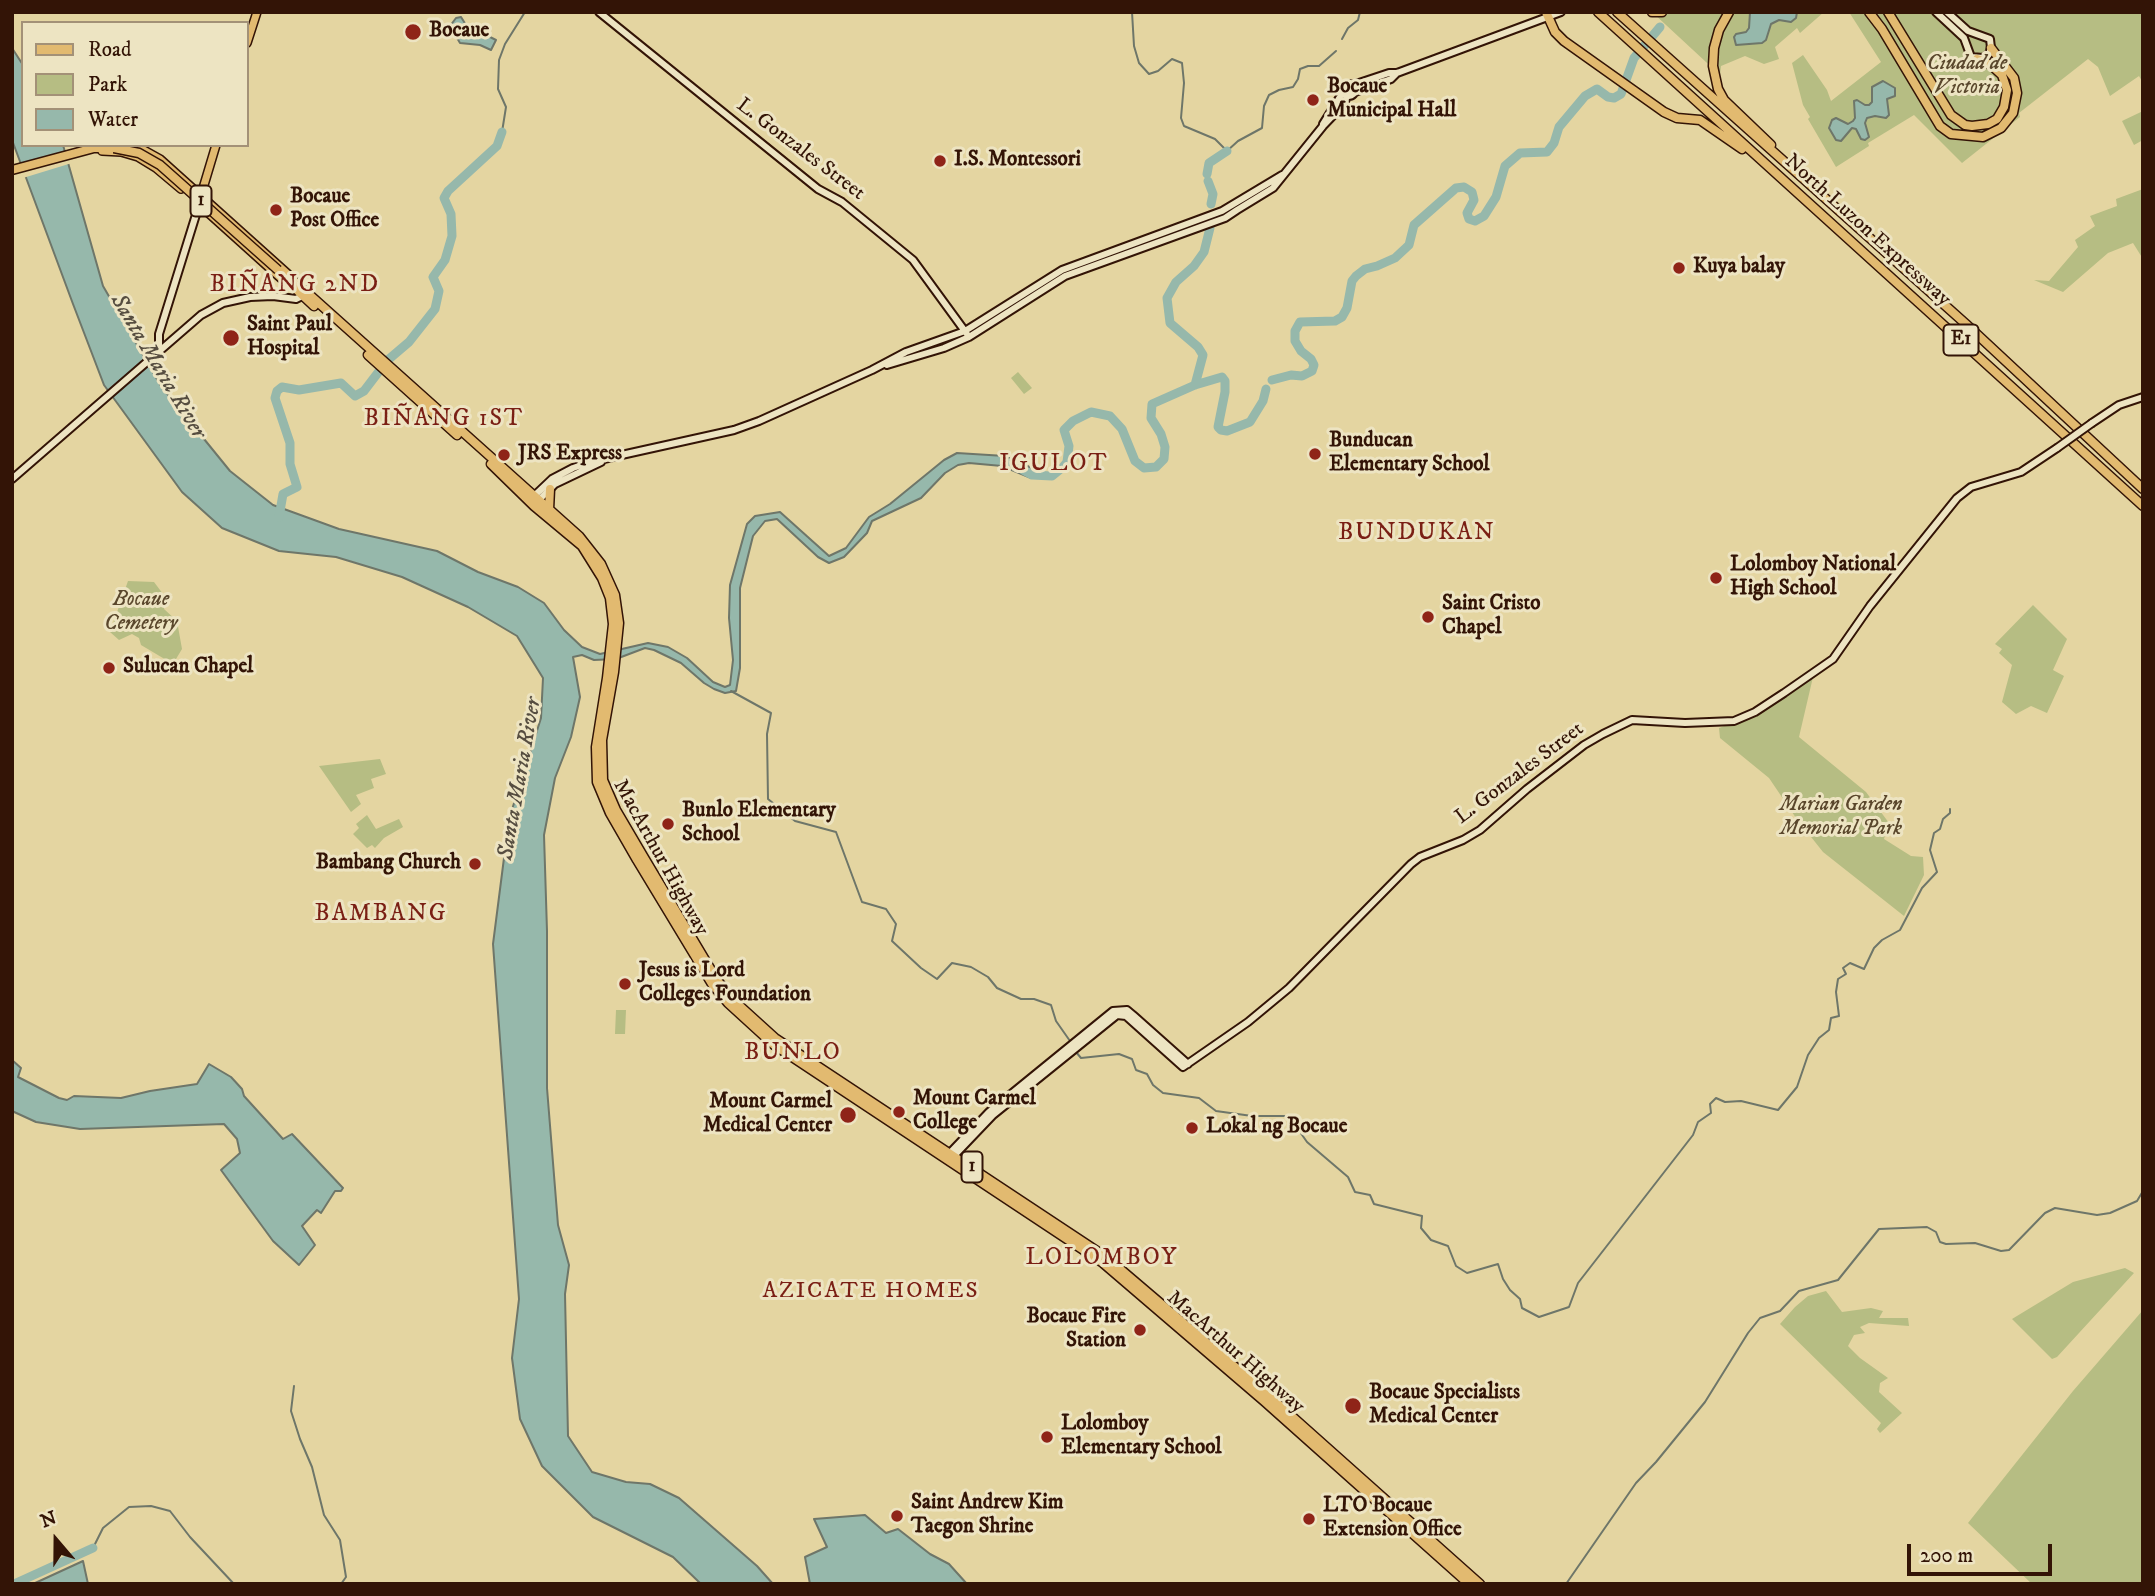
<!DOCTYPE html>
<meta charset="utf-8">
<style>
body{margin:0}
#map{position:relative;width:2155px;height:1596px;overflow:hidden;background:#e4d5a1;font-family:"IM FELL DW Pica",serif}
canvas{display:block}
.frame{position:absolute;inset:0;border:14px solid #331406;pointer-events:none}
.legend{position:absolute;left:21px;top:21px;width:228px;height:126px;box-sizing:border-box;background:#ede4c2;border:2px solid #a39177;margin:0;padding:9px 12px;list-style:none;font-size:21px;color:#331406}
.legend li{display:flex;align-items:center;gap:14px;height:35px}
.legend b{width:35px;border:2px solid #a39177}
.north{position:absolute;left:21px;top:1505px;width:70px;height:70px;-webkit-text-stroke:5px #ede4c2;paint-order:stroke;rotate:340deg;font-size:19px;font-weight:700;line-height:28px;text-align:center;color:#331406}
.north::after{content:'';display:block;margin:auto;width:24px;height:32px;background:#331406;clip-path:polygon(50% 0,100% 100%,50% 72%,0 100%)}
.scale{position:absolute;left:1907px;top:1544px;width:145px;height:32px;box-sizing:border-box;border:4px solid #331406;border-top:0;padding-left:9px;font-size:21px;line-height:24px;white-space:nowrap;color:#331406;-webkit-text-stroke:5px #ede4c2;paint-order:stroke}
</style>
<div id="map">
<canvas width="2155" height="1596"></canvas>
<div class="frame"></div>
<ul class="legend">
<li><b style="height:9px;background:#e2ba70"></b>Road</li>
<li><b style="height:19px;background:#b6bd83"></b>Park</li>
<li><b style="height:19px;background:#96b8ab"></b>Water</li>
</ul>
<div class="north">N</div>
<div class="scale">200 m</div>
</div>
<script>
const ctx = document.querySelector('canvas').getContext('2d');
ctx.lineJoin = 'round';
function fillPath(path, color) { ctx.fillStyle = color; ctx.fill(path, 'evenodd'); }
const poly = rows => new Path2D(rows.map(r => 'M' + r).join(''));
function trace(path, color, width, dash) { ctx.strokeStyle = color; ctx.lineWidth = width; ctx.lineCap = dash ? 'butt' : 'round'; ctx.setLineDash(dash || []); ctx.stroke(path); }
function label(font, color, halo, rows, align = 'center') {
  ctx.font = font + ' "IM FELL DW Pica",serif'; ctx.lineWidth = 6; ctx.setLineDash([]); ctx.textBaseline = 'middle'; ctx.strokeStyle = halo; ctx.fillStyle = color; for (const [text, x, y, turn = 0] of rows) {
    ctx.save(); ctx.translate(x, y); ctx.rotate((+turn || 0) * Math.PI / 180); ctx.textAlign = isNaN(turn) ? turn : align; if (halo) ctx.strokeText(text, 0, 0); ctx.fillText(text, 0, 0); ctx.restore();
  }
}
fillPath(poly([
 [1652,12,1824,12,1800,33,1797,28,1775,47,1779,59,1764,64,1745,56,1721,66,1720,75],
 [1849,12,2143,12,2143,83,2139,76,2110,96,2098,67,2088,59,2019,113,2020,117,1962,163,1914,115,1868,143,1869,146,1836,167,1808,119,1810,117,1803,105,1792,63,1803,55,1827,90,1831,101,1881,62],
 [2143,111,2143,140,2134,145,2122,121],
 [2143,189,2143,259,2133,243,2108,253,2063,292,2034,280,2049,281,2078,247,2075,240,2095,226,2090,216,2117,206,2116,199],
 [1018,372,1032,388,1024,394,1011,378],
 [128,581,154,582,166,598,164,609,177,621,182,649,173,664,141,645,139,638,132,634,119,640,110,632],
 [2033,605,2067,639,2053,670,2064,676,2047,713,2031,706,2016,714,2002,702,2012,665,1999,653,2002,649,1995,644],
 [1813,677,1799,737,1866,792,1889,823,1884,839,1911,856,1923,857,1924,875,1904,916,1823,852,1796,818,1769,778,1720,738,1719,728,1755,715],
 [380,759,386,774,371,779,374,788,356,795,361,804,351,812,319,766],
 [367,815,376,829,399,819,403,827,384,838,375,848,372,845,367,848,353,834,359,828,356,824],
 [616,1010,626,1010,625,1034,615,1034],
 [2125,1268,2134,1273,2057,1357,2052,1359,2012,1319,2073,1282],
 [1826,1291,1842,1312,1871,1308,1883,1311,1879,1318,1908,1318,1909,1326,1869,1323,1860,1327,1865,1333,1854,1335,1848,1346,1860,1358,1888,1378,1880,1383,1879,1392,1902,1413,1880,1433,1877,1429,1881,1423,1780,1324,1795,1307,1808,1296],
 [2143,1310,2143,1584,2032,1584,1968,1523,2073,1391]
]), '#b6bd83');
const water = poly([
 [1750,12,1767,13,1797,12,1796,18,1791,22,1779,20,1771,24,1766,40,1762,43,1736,45,1734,37,1736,34,1746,32,1749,28,1750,12],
 [461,17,466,25,496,40,491,50,480,45,460,43,450,26,456,18,461,17],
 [12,48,23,65,23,145,63,145,103,286,161,386,230,471,273,505,339,529,437,551,478,572,518,587,544,603,564,630,582,647,600,654,648,643,668,647,687,658,713,682,725,687,730,685,733,660,729,618,730,585,747,524,755,516,780,512,829,556,846,548,869,517,890,504,944,460,957,453,1005,456,1034,469,1031,478,1002,466,969,463,958,465,945,473,921,498,872,521,867,533,844,557,829,563,818,557,777,519,765,521,753,536,740,588,740,668,736,691,725,693,714,689,704,683,681,663,654,650,645,648,616,659,594,660,582,655,573,657,580,697,571,737,555,778,544,835,547,931,547,1088,558,1225,569,1265,565,1294,568,1436,592,1472,626,1482,650,1484,679,1498,757,1566,773,1584,701,1584,673,1557,593,1517,542,1466,520,1419,512,1358,519,1299,493,944,509,819,541,718,543,678,517,636,468,607,402,577,336,557,279,551,222,528,182,492,104,385,73,304,12,140,12,48],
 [1883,81,1895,88,1895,96,1887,99,1889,115,1886,118,1875,116,1867,118,1865,123,1869,137,1865,140,1861,139,1856,129,1852,128,1841,141,1836,140,1829,128,1832,120,1836,118,1848,124,1853,121,1855,118,1854,101,1857,100,1865,105,1869,105,1872,102,1872,87,1883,81],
 [12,1060,21,1068,18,1077,59,1098,67,1100,74,1096,121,1098,150,1091,197,1084,209,1064,231,1077,242,1089,244,1096,283,1139,292,1134,343,1188,341,1191,335,1191,321,1213,317,1210,302,1226,315,1245,299,1265,273,1241,221,1170,240,1153,237,1139,224,1124,80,1129,36,1122,12,1111,12,1060],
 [865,1515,886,1533,898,1529,930,1554,949,1564,967,1584,810,1584,805,1557,827,1547,814,1519,865,1515],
 [83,1561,88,1584,33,1584,83,1561]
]);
fillPath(water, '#96b8ab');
trace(water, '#6e7669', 2);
fillPath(poly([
 [68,151,72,163,23,178,19,166]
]), '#e4d5a1');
trace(poly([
 [1132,12,1134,46,1139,63,1149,74,1158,71,1172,59,1182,63,1184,83,1181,118,1184,126,1215,139,1227,151,1238,141,1262,128,1264,106,1269,95,1279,90,1293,87,1298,79,1300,69,1308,66,1319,66,1336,51],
 [1342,39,1348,28,1358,20,1360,12],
 [502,132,506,107,498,89,499,60,505,44,525,12],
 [731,691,771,713,767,734,768,799,795,821,836,832,862,902,886,909,896,924,892,941,921,968,937,979,952,963,971,967,988,977,997,988,1021,999,1034,999,1051,1005,1056,1021,1070,1041],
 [1076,1052,1081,1058,1119,1054,1132,1059,1136,1070,1147,1074,1153,1085,1163,1093,1199,1098,1216,1111,1252,1116,1286,1116,1293,1122,1307,1142,1348,1177,1355,1192,1370,1195,1374,1204,1422,1216,1421,1228,1431,1240,1448,1246,1456,1266,1467,1273,1498,1264,1503,1279,1510,1290,1520,1299,1522,1308,1539,1317,1569,1307,1578,1283,1693,1135,1698,1122,1711,1113,1710,1104,1716,1098,1725,1102,1741,1101,1778,1110,1797,1087,1808,1055,1819,1038,1829,1030,1831,1018,1839,1016,1836,992,1838,979,1846,974,1843,968,1850,963,1864,969,1874,948,1882,940,1900,930,1922,888,1937,872,1930,850,1934,833,1940,829,1943,819,1950,813,1950,809],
 [294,1386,291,1411,300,1439,312,1467,324,1515,340,1540,346,1577,341,1584],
 [93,1548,103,1528,129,1507,151,1506,170,1511,190,1537,234,1584],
 [1566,1584,1636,1483,1656,1462,1705,1402,1748,1333,1760,1318,1780,1311,1799,1291,1838,1280,1879,1229,1927,1227,1936,1232,1940,1242,1946,1244,1975,1243,2001,1251,2009,1250,2045,1213,2055,1208,2097,1215,2110,1213,2137,1201,2143,1191]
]), '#6e7669', 2);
trace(poly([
 [1207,174,1209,163,1227,151],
 [1208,181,1213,194,1211,204],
 [389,359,409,342,435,309,439,291,433,277,445,260,452,236,451,214,444,198,448,191,497,146,502,132],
 [1272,380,1291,375,1302,376,1312,371,1314,365,1311,359,1301,351,1295,341,1295,331,1300,322,1335,321,1342,317,1347,308,1352,281,1356,276,1365,269,1377,266,1395,258,1409,245,1414,225,1456,188,1464,187,1472,192,1474,200,1467,213,1469,219,1475,221,1484,216,1496,197,1505,166,1520,153,1547,152,1554,143,1559,127,1585,96,1597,89,1608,97,1614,98,1621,94,1634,58,1660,27],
 [1195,385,1203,355,1198,347,1170,323,1167,298,1176,282,1194,266,1204,252,1210,228],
 [1023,470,1032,475,1052,476,1063,467,1067,462,1069,446,1064,430,1073,421,1091,412,1110,416,1122,429,1135,461,1144,468,1156,467,1164,459,1165,447,1161,434,1151,418,1152,404,1195,385,1222,377,1225,381,1225,392,1218,427,1221,430,1227,431,1250,422,1263,401,1266,389],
 [279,517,283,494,297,487,290,464,290,443,275,398,277,391,282,387,299,390,341,383,355,396,364,391,380,370],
 [14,1584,93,1548]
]), '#96b8ab', 9);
const secondary = poly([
 [599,12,818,189,842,202,913,260,967,334],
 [1936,12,1964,38,1971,57,1983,58,1989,54,1991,48,1990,39,1968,31,1947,12],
 '1343 90a6 6 0 1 1 12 0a6 6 0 1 1-12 0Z',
 [1353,85,1389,73,1397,73,1561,12],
 [1355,92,1391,79,1397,73],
 [1323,124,1343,92],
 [159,351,159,334,199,205],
 [887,365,944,348,969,337,1065,276,1225,218,1237,210,1273,188,1323,126,1344,104,1347,96],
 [2092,423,2119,405,2143,397],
 [12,479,201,315,223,303,250,297,273,296,296,299,306,294],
 [532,498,552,479,573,468,590,462,734,430,759,421,872,370,906,352,965,331,1062,270,1222,211,1282,175],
 [537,502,555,484,601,462],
 [947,1156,989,1112,1113,1011,1127,1010,1133,1015,1188,1064],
 [951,1159,993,1115,1117,1015,1126,1016,1183,1067,1248,1022,1289,988,1411,864,1420,857,1463,840,1480,830,1527,789,1584,745,1603,734,1632,720,1685,723,1734,721,1755,712,1784,693,1833,659,1870,606,1957,498,1971,487,2021,472,2057,448]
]);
const primary = poly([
 [247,43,257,12],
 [129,145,142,149,160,159,288,274],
 [102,151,121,152,138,157,156,168,181,189],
 [201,195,216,145],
 [195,201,285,282]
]);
const highway = poly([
 [1546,12,1555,32,1564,41,1664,112,1677,118,1700,120,1742,149],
 [1598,12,2143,506],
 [1617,12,1967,325,2143,489],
 [1652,12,1662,12],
 [1729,12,1719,30,1714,48,1713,66,1718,89,1724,100,1771,145],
 [1869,12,1882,29,1940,126,1951,134,1983,137,2001,128,2013,113,2017,93,2014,78,1991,48],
 [1888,12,1951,115,1965,125,1972,126,1988,124,1997,119,2004,107,2007,90,2002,75,1991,65,1977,59],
 [12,170,94,148,114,148],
 [278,270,293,280,579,536,601,564,615,595,619,623,614,672,602,740,603,780,616,810,643,856,717,980,732,999,775,1038,1106,1257,1268,1395,1480,1584],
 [283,277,314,306],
 [368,355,457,435],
 [491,464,534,506,582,546,602,578,610,598,613,624,607,678,596,747,597,782,610,813,637,860,712,984,728,1003,774,1045,1103,1263,1264,1401,1469,1584],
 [549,510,550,489]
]);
trace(secondary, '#331406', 10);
trace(primary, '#331406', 10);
trace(highway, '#331406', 11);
trace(secondary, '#ede4c2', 6);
trace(primary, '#e2ba70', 7);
trace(highway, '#e2ba70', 8);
const secondaryBridge = poly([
 [2057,448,2092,423]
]);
const highwayBridge = poly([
 [114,148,139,153,160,165,278,270]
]);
trace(secondaryBridge, '#331406', 10, []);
trace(highwayBridge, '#331406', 11, []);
trace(secondaryBridge, '#ede4c2', 6);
trace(highwayBridge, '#e2ba70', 8);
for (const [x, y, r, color] of [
 [413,32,9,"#8f2418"],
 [1313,100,7,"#8f2418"],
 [940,161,7,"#8f2418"],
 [276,210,7,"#8f2418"],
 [1679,268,7,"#8f2418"],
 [231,338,9,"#8f2418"],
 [1315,454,7,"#8f2418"],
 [504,455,7,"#8f2418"],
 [1716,578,7,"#8f2418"],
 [1428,617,7,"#8f2418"],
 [109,668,7,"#8f2418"],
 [668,824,7,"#8f2418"],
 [475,864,7,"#8f2418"],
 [625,984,7,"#8f2418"],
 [899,1112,7,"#8f2418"],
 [848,1115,9,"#8f2418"],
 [1192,1128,7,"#8f2418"],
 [1140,1330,7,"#8f2418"],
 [1353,1406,9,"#8f2418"],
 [1047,1437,7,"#8f2418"],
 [897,1516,7,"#8f2418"],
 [1309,1519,7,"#8f2418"]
]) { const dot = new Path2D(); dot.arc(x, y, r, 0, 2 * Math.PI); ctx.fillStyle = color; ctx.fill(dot); trace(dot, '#ede4c2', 2.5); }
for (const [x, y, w] of [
 [201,201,21],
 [1961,340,35],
 [972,1167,21]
]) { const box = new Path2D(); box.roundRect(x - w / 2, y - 15.5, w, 31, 5); ctx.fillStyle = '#ede4c2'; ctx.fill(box); trace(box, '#331406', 2); }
label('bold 19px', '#331406', null, [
 ["1",201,201],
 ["E1",1961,340],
 ["1",972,1167]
]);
label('bold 21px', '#331406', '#ede4c2', [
 ["Bocaue",429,32],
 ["Bocaue",1327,88],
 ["Municipal Hall",1327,112],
 ["I.S. Montessori",954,161],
 ["Bocaue",290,198],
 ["Post Office",290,222],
 ["Kuya balay",1693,268],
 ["Saint Paul",247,326],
 ["Hospital",247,350],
 ["Bunducan",1329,442],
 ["Elementary School",1329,466],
 ["JRS Express",518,455],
 ["Lolomboy National",1730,566],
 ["High School",1730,590],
 ["Saint Cristo",1442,605],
 ["Chapel",1442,629],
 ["Sulucan Chapel",123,668],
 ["Bunlo Elementary",682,812],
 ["School",682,836],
 ["Bambang Church",461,864,"right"],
 ["Jesus is Lord",639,972],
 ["Colleges Foundation",639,996],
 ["Mount Carmel",913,1100],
 ["College",913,1124],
 ["Mount Carmel",832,1103,"right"],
 ["Medical Center",832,1127,"right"],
 ["Lokal ng Bocaue",1206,1128],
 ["Bocaue Fire",1126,1318,"right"],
 ["Station",1126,1342,"right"],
 ["Bocaue Specialists",1369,1394],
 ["Medical Center",1369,1418],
 ["Lolomboy",1061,1425],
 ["Elementary School",1061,1449],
 ["Saint Andrew Kim",911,1504],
 ["Taegon Shrine",911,1528],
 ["LTO Bocaue",1323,1507],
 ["Extension Office",1323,1531]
], 'left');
label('italic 21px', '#5a472c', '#ede4c2', [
 ["Ciudad de",1967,65],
 ["Victoria",1967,89],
 ["Bocaue",141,601],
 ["Cemetery",141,625],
 ["Marian Garden",1841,806],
 ["Memorial Park",1841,830]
]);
label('21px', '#331406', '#ede4c2', [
 ["L. Gonzales Street",800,150,37],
 ["North Luzon Expressway",1867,231,42],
 ["L. Gonzales Street",1520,774,-37],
 ["MacArthur Highway",660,858,61],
 ["MacArthur Highway",1235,1353,41]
]);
label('italic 23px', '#564d40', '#ede4c2', [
 ["Santa Maria River",157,367,59],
 ["Santa Maria River",521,779,-80]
]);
ctx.letterSpacing = '2px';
label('23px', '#7a1f14', '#ede4c2', [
 ["AZICATE HOMES",871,1292]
]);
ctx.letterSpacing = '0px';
ctx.letterSpacing = '2px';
label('24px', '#7a1f14', '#ede4c2', [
 ["BIÑANG 2ND",295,286],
 ["BIÑANG 1ST",444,420],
 ["IGULOT",1054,465],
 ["BUNDUKAN",1417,534],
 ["BAMBANG",381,915],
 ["BUNLO",793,1054],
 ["LOLOMBOY",1102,1259]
]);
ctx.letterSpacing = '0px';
</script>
